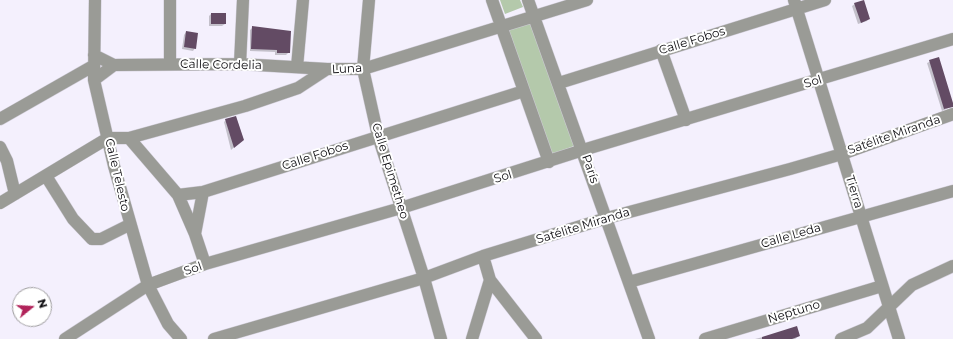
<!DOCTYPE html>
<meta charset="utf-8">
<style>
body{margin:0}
#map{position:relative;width:953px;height:339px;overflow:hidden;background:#f4f0fd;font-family:Montserrat,sans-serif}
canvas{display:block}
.north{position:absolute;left:12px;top:287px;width:40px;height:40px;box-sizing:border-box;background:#fff;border:1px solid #9f9ea0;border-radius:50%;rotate:72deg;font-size:11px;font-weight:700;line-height:16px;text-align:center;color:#0e0d11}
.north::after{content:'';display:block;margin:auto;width:14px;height:18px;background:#b1235a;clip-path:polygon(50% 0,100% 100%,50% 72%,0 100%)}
</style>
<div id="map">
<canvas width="953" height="339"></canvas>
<div class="north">N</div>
</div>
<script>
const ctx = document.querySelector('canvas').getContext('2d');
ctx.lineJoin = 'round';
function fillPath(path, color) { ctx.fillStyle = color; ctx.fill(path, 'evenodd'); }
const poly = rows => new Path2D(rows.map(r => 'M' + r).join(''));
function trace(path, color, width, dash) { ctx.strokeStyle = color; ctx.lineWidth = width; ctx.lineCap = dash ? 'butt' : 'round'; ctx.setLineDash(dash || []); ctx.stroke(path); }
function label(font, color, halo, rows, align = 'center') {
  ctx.font = font + ' Montserrat,sans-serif'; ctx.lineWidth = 4; ctx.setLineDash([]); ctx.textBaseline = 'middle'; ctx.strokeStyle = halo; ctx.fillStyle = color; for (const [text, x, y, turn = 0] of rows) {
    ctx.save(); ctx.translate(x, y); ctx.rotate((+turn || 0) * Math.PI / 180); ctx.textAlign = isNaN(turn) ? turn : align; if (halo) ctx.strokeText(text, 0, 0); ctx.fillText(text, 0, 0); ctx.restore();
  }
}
fillPath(poly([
 [500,0,520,0,523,7,505,14],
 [530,21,574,146,551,155,507,29]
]), '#b4c9ab');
fillPath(poly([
 [855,4,869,18,867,21,858,24,852,6],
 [211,14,225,24,222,26,209,26,209,16],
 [253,27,289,52,286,55,275,55,275,52,250,51,250,30],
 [186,32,195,48,193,51,182,49,184,35],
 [938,58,953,106,942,111,927,63],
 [226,120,240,142,231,150,224,122],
 [771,335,799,336,795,339,755,339]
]), '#0003');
fillPath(poly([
 [864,0,870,19,861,23,854,3],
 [211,13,226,13,226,24,211,24],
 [252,26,291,31,290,53,277,53,277,50,251,49],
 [186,31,198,33,196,49,184,47],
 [939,57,953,103,953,107,944,109,929,60],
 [236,116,244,140,234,148,225,119],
 [797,326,800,336,792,339,762,339,762,337]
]), '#634b64');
const minor = poly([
 [95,0,94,80,114,166,148,285,168,324,181,339],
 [170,0,170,64],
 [369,0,363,69,378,136,424,278,441,339],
 [492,0,549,162],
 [528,0,649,339],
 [794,0,899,339],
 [661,50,686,120],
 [94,55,114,65,240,64,327,69],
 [240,64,243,0],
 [297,67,303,0],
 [94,80,114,65],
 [559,83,825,0],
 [0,119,93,66],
 [129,138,178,195,195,234,205,264],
 [0,147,7,161,15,194],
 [46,176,73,219,92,239,101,239,129,225],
 [178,195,203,192,524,91],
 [0,203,108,138,129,138,245,106,298,88,327,69,363,69,587,0],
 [195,234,203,192],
 [490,280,536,339],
 [629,282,953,191],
 [65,339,148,285,205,264,401,208,583,150,953,39],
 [214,339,424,278,483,256,607,218,790,169,842,154,953,114],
 [472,339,490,280,483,256],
 [705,339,882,286],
 [841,339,867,328,912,285,953,266]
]);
trace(minor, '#cfccd7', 13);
trace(minor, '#9a9b96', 12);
label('12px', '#0e0d11', '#fff', [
 ["Calle Fobos",692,41,-17],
 ["Calle Cordelia",221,65,1],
 ["Luna",347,69,-3],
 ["Sol",813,82,-17],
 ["Satélite Miranda",894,135,-19],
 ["Calle Fobos",315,156,-18],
 ["París",590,169,71],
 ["Calle Epimetheo",390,171,73],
 ["Calle Telesto",117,175,77],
 ["Sol",503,177,-17],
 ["Tierra",854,192,73],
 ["Satélite Miranda",583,226,-17],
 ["Calle Leda",791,236,-16],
 ["Sol",193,269,-19],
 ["Neptuno",794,312,-17]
]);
</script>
